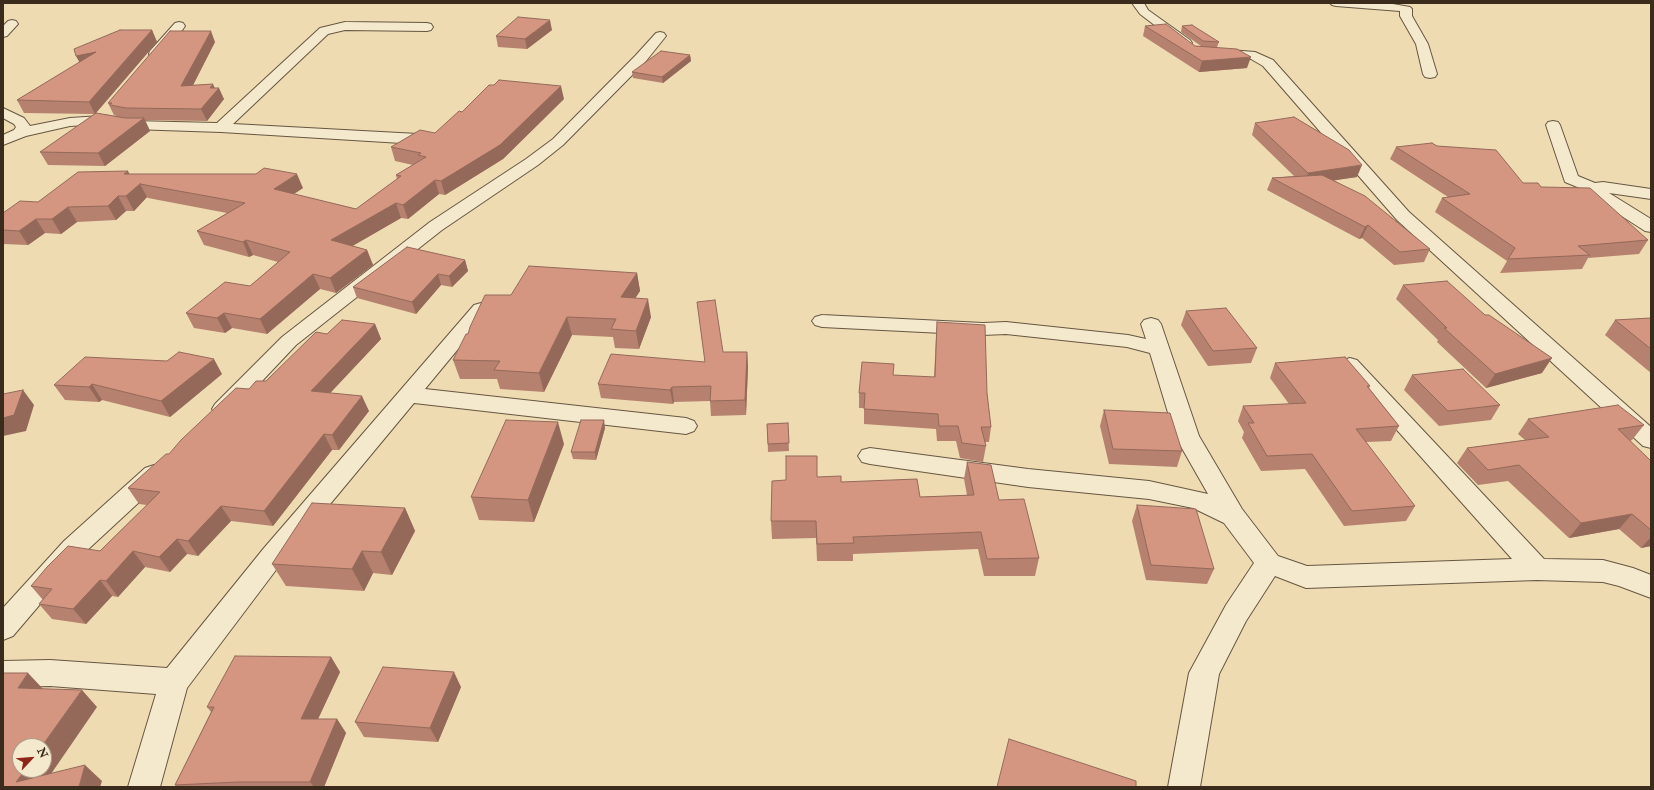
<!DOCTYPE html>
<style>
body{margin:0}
#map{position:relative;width:1654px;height:790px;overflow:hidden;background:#eedbb2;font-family:"IM FELL Double Pica",serif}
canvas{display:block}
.frame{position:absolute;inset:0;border:4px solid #3a2b1c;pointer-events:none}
.north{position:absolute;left:12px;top:738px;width:40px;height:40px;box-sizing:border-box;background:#f4e8cd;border:1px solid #aa9c86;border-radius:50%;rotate:64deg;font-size:11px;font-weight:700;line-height:16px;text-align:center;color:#3a2b1c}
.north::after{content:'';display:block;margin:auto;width:14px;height:18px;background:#8f2418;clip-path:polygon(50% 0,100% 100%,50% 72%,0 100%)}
</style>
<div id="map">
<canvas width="1654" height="790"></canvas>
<div class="frame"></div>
<div class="north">N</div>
</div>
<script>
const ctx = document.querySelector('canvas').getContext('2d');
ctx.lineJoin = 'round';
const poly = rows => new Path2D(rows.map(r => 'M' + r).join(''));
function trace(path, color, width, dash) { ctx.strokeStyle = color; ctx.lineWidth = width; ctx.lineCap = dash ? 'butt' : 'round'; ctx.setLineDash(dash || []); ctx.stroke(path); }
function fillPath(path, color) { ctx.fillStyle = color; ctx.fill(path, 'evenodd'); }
const street = poly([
 [1132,3,1144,3,1148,10,1190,40,1192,43,1190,46,1182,46,1140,14,1132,3],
 [1330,3,1387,3,1410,7,1412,9,1412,16,1428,44,1437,74,1435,77,1430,78,1425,77,1423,74,1416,44,1400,16,1400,11,1336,6,1332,5,1330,3],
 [12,20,16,21,18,24,7,36,3,37,3,26,8,21,12,20],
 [179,22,183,23,185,26,183,29,160,57,150,57,149,54,150,51,175,23,179,22],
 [345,22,427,23,431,24,433,27,431,30,427,31,345,30,328,34,233,124,418,134,423,136,426,139,423,142,418,144,221,132,132,129,101,124,70,126,26,136,3,145,3,135,14,130,16,127,14,124,3,118,3,108,24,118,30,126,70,118,101,116,132,121,217,123,320,28,345,22],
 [660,32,664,33,666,36,646,61,563,145,538,165,442,230,296,345,231,414,223,416,215,414,212,409,215,404,282,337,430,222,526,159,553,139,636,55,656,33,660,32],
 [1217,49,1255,52,1273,60,1409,212,1651,427,1651,448,1643,446,1397,220,1263,66,1251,59,1212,56,1211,53,1212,50,1217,49],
 [1553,121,1558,122,1560,125,1578,176,1595,183,1603,182,1651,189,1651,199,1609,193,1651,219,1651,232,1645,231,1589,195,1587,191,1565,182,1546,125,1548,122,1553,121],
 [481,303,488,305,491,309,425,389,686,418,694,421,697,426,694,431,686,434,414,403,282,562,187,688,160,787,128,787,156,694,50,686,3,687,3,661,50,660,167,668,264,548,474,305,481,303],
 [822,315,983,323,1006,322,1128,335,1146,339,1141,324,1144,320,1151,318,1158,320,1161,324,1199,436,1242,509,1278,556,1307,566,1512,559,1339,365,1343,360,1350,358,1357,360,1544,559,1603,560,1633,568,1651,575,1651,598,1619,586,1603,582,1537,580,1306,588,1275,576,1246,621,1219,674,1200,787,1168,787,1189,673,1226,605,1254,563,1224,523,1193,508,1149,499,1028,487,870,464,862,462,858,456,862,450,870,448,1028,469,1149,481,1208,494,1175,436,1150,353,1127,347,1006,334,983,335,822,327,815,325,812,321,815,317,822,315],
 [154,465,163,468,166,474,163,480,82,555,13,636,3,640,3,608,64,541,145,468,154,465]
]);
trace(street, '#675742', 2);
fillPath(street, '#f4e8cd');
fillPath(poly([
 [1145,26,1195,46,1201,46,1181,32,1182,26,1219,42,1217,47,1247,68,1199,72,1143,36],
 [152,30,157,42,96,113,116,116,115,115,114,115,108,103,215,42,193,85,215,88,224,99,207,121,145,120,150,131,105,166,48,165,40,152,95,114,24,113,17,100,80,62,76,56],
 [552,30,527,49,498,47,496,36],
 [690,55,691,61,663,83,633,78,632,72],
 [564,99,503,159,445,195,439,194,408,219,401,218,352,246,367,250,373,265,336,293,320,289,267,334,232,328,225,333,194,328,186,313,250,286,278,262,253,255,249,257,204,245,197,231,227,213,148,198,147,197,134,211,126,211,116,220,77,222,61,234,45,233,28,245,3,244,3,213,129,174,303,188,294,194,356,209,397,179,396,175,413,165,395,161,391,147,435,133,462,112],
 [1255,123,1357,177,1334,180,1430,249,1424,262,1394,265,1362,238,1359,239,1267,190,1272,178,1294,176,1252,135],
 [1437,146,1523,183,1541,187,1648,240,1639,254,1588,258,1582,269,1500,273,1507,261,1435,212,1442,198,1448,197,1390,159,1396,147],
 [465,260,468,271,452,287,441,285,416,314,357,298,353,287],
 [637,273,640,291,635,298,651,317,639,349,615,348,613,337,572,335,544,392,500,389,497,379,460,379,453,360,468,334,511,295],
 [1403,285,1542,373,1486,388,1437,342,1438,340,1396,299],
 [1186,311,1257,348,1251,363,1208,366,1181,325],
 [1651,316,1651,373,1605,335,1615,320,1650,318],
 [937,322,987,393,991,427,989,442,985,442,986,446,983,462,960,458,956,441,937,441,936,429,864,424,864,408,859,408,859,393,894,375,934,377,936,337],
 [375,324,381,339,330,393,369,411,339,450,332,450,273,526,231,521,198,556,187,554,170,572,145,567,118,597,112,596,86,624,52,619,39,604,43,600,31,586,100,551,147,505,139,504,128,488,169,454,249,389,266,381,327,334],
 [723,352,747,352,748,367,746,415,711,416,710,401,674,402,673,404,601,398,598,384,705,362],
 [1275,363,1370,386,1369,388,1399,426,1391,441,1366,442,1415,506,1406,521,1344,526,1305,469,1261,471,1242,438,1244,432,1238,421,1243,406,1289,404,1270,378],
 [222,374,170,417,102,400,99,402,65,400,54,385],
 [1412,375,1500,405,1491,420,1439,426,1404,390],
 [1104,410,1182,451,1177,467,1109,464,1100,426],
 [1528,419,1644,425,1632,440,1630,441,1651,461,1651,546,1641,548,1619,529,1569,538,1508,481,1478,485,1457,463,1467,448,1525,440,1518,434],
 [788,423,789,451,768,452,767,424],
 [605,428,596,460,573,459,571,452],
 [564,444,534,522,479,520,471,497],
 [967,462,999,500,1039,558,1035,576,984,576,978,549,853,554,853,561,817,561,816,538,772,539,771,521,786,480,817,477,920,497,967,495,964,479],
 [1137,505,1214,569,1207,584,1146,580,1132,521],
 [405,508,415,531,392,575,373,573,364,591,286,586,272,564],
 [331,657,340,672,318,719,337,719,346,733,324,787,177,787,175,785,211,712,207,707],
 [461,687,438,742,364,737,355,722]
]), '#b6816e');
fillPath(poly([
 [550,20,552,30,527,49,525,39],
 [152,30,157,42,95,114,89,102],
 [211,31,215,42,187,97,181,86],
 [96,52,82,67,76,56],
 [690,55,691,61,663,83,662,77],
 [1251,57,1247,68,1199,72,1202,61],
 [213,84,216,91,219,88,224,99,207,121,201,109,210,88],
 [561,86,564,99,503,159,445,195,441,181],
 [144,118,150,131,105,166,98,153],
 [1362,165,1357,177,1304,185,1308,173],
 [128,171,135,185,124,174],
 [297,174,303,188,280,203,274,189],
 [435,180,439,194,408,219,403,205],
 [141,183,140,184,147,197,134,211,126,196],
 [118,196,126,211,116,220,108,206],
 [396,203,401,218,337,255,331,240],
 [68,207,77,222,61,234,52,219],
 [36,219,45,233,28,245,19,231],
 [1368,225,1362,238,1359,239,1365,227],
 [246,240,253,255,249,257,243,242],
 [367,250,373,265,336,293,330,278],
 [465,260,468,271,452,287,449,276],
 [637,273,640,291,624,316,621,297],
 [313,274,320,289,267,334,260,319],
 [438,274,441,285,416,314,412,302],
 [648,299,651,317,639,349,636,331],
 [224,313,232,328,225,333,217,318],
 [567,317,572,335,544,392,539,373],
 [375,324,381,339,318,406,311,391],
 [747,352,748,367,746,415,745,400],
 [1552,358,1542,373,1486,388,1495,374],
 [214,359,222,374,170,417,161,401],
 [92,384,102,400,99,402,89,387],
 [672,387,674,402,673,404,670,390],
 [23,390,34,405,26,431,3,436,3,418],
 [362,396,369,411,339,450,332,435],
 [604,420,605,428,596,460,595,452],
 [558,422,564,444,534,522,528,500],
 [324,434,332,450,273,526,264,511],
 [221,506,231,521,198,556,188,541],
 [405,508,415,531,392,575,381,552],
 [1632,514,1619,529,1569,538,1581,523],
 [1651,537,1651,546,1641,548],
 [177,539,187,554,170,572,159,557],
 [133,551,145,567,118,597,106,581],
 [362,551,373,573,364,591,352,569],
 [100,580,112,596,86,624,73,609],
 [331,657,340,672,311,734,301,719],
 [454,672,461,687,438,742,430,728],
 [28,673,44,690,18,688],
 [82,690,97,707,42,787,16,782,25,770,44,770,44,746,42,746],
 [337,719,346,733,324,787,314,787,310,782],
 [85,765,102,781,100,787,79,787]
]), '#94695a');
const building = poly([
 [518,17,550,20,525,39,496,36,518,17],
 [1166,24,1195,46,1237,49,1251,57,1202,61,1145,26,1166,24],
 [1192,25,1219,42,1203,41,1182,26,1192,25],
 [120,30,152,30,89,102,17,100,96,52,76,56,74,49,120,30],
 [170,31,211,31,181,86,213,84,210,88,219,88,201,109,126,108,110,105,112,103,108,103,170,31],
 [661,51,690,55,662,77,632,72,661,51],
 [499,80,561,86,500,145,441,181,435,180,403,205,396,203,331,240,367,250,330,278,313,274,260,319,224,313,217,318,186,313,225,282,250,286,290,252,246,240,243,242,197,231,245,203,140,184,141,183,126,196,118,196,108,206,68,207,52,219,36,219,19,231,3,230,3,213,20,201,38,202,78,172,128,171,124,174,256,174,264,168,297,174,274,189,356,209,401,176,396,175,426,157,418,155,421,153,391,147,420,130,435,133,459,111,462,112,489,85,494,85,499,80],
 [96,113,125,118,144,118,98,153,40,152,96,113],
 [1294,117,1349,150,1362,165,1308,173,1255,123,1294,117],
 [1432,143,1437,146,1496,150,1523,183,1538,183,1541,187,1590,188,1648,240,1578,246,1590,255,1508,259,1515,248,1442,198,1470,194,1396,147,1432,143],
 [1322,175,1365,196,1430,249,1400,252,1368,225,1365,227,1272,178,1322,175],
 [407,247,465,260,449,276,438,274,412,302,353,287,407,247],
 [529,266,637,273,621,297,648,299,636,331,611,329,616,319,567,317,539,373,494,370,500,361,453,360,466,334,468,334,470,327,485,295,511,295,529,266],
 [1447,281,1485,315,1489,315,1552,358,1495,374,1444,328,1447,328,1403,285,1447,281],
 [715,300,723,352,747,352,745,400,710,401,711,386,672,387,670,390,598,384,611,354,705,362,697,302,715,300],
 [1226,308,1257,348,1213,351,1186,311,1226,308],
 [1651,318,1651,349,1615,320,1651,318],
 [342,320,375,324,311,391,362,396,332,435,324,434,264,511,221,506,188,541,177,539,159,557,133,551,106,581,100,580,73,609,39,604,52,589,31,586,47,567,68,546,100,551,160,492,128,488,166,454,169,454,181,440,236,388,249,389,256,381,266,381,316,332,327,334,342,320],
 [937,322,985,325,987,393,991,427,981,427,986,446,962,443,958,426,939,426,938,414,864,409,865,393,859,393,862,362,894,364,893,375,935,377,937,322],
 [179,352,214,359,161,401,92,384,89,387,54,385,85,357,167,361,179,352],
 [1345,357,1370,386,1367,386,1399,426,1356,429,1415,506,1352,511,1312,454,1267,456,1248,423,1254,423,1243,406,1306,403,1275,363,1345,357],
 [1463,369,1500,405,1448,411,1412,375,1463,369],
 [23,390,14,415,3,418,3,394,23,390],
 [1618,405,1644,425,1618,429,1651,461,1651,530,1632,514,1581,523,1519,465,1488,470,1467,448,1549,437,1528,419,1618,405],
 [1104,410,1170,413,1182,451,1113,449,1104,410],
 [506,420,558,422,528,500,471,497,506,420],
 [581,420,604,420,595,452,571,452,581,420],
 [788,423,789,443,768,444,767,424,788,423],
 [786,456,817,456,817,477,841,476,841,482,917,479,920,497,974,495,967,462,991,465,999,500,1024,499,1039,558,987,559,981,532,853,537,854,543,817,544,816,521,771,521,772,481,786,480,786,456],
 [312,503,405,508,381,552,362,551,352,569,272,564,312,503],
 [1137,505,1196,509,1214,569,1151,565,1137,505],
 [235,656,331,657,301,719,337,719,310,782,238,782,175,785,214,707,207,707,235,656],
 [383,667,454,672,430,728,355,722,383,667],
 [3,673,28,673,18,688,82,690,42,746,20,746,20,770,25,770,16,782,85,765,79,787,3,787,3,673],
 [1009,739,1136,781,1136,787,997,787,1009,739]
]);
fillPath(building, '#d49680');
trace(building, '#94695a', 1);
</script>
